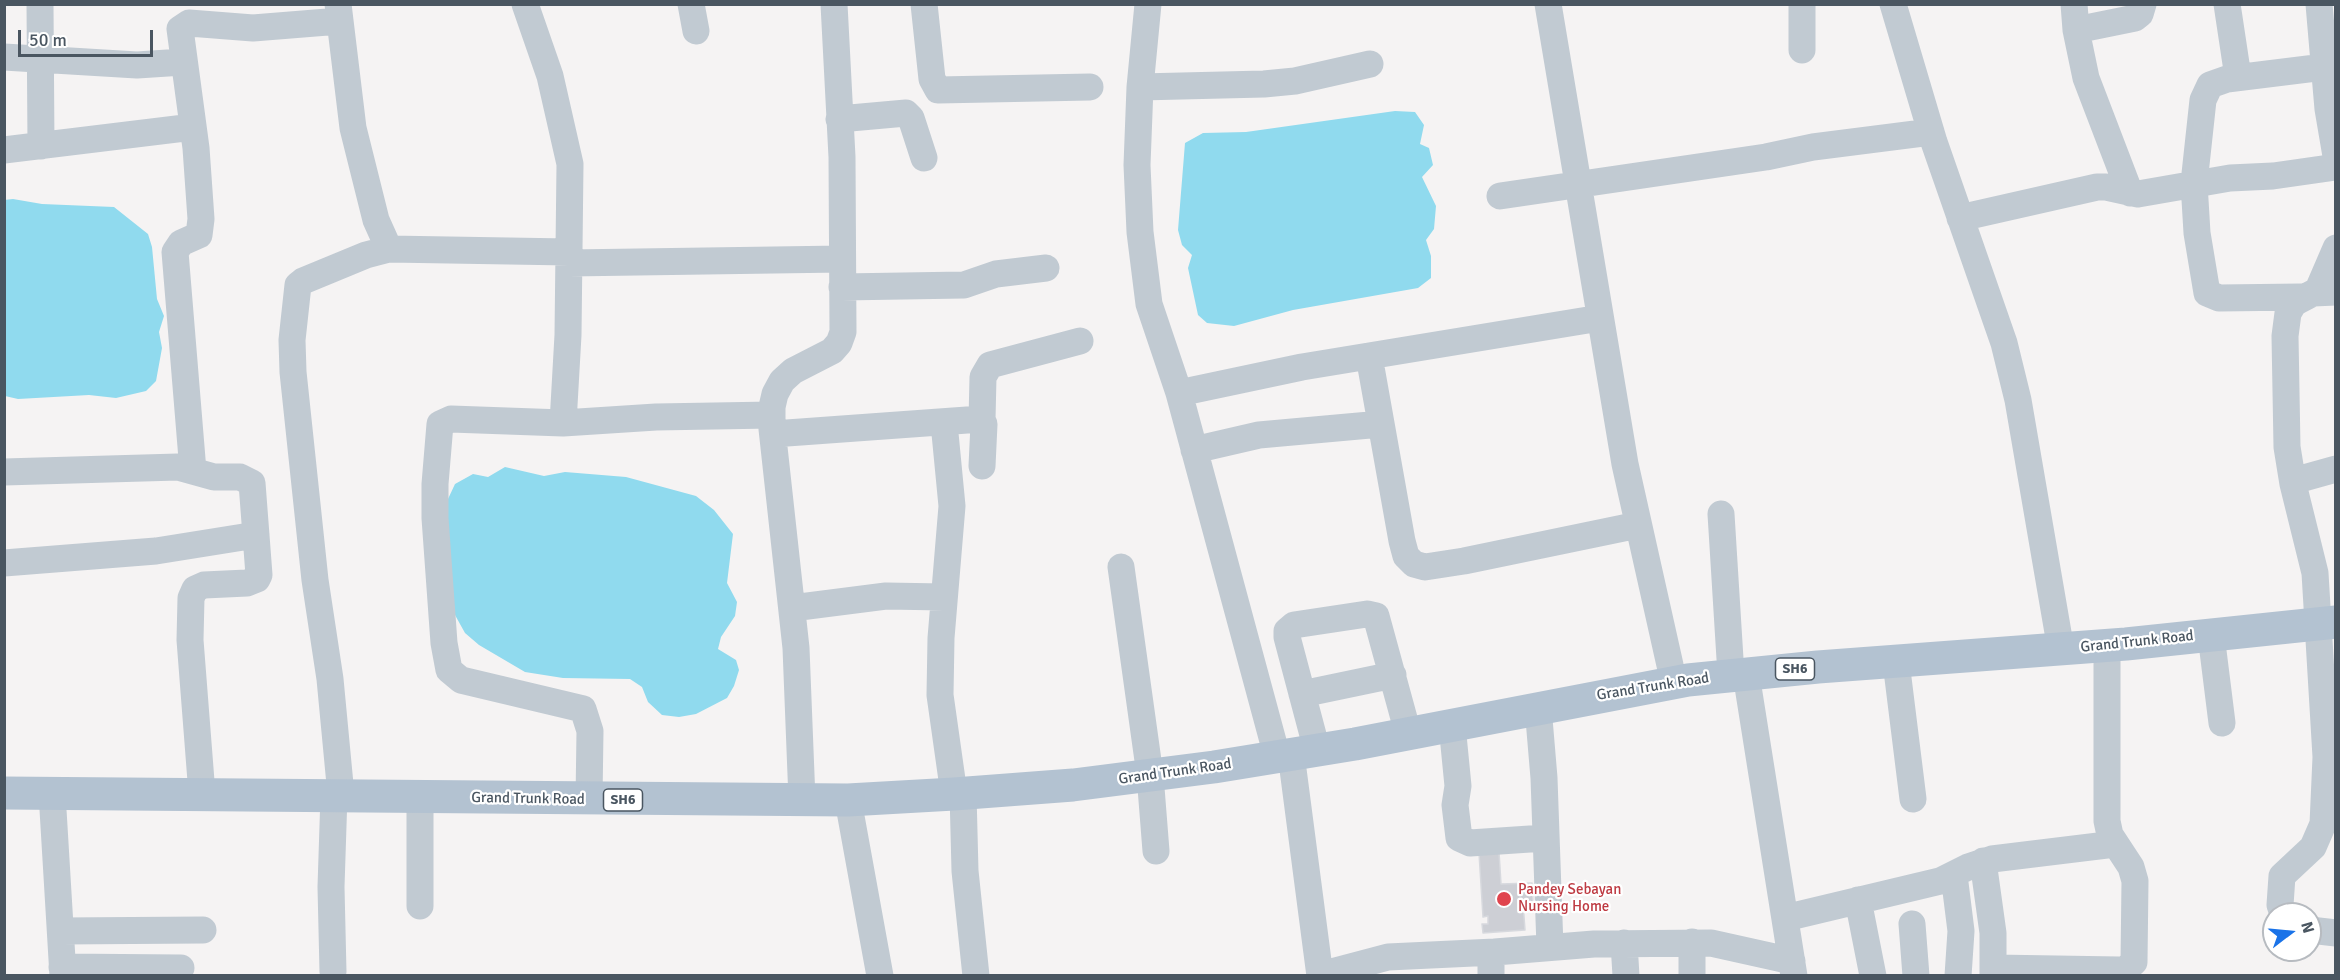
<!DOCTYPE html>
<style>
body{margin:0}
#map{position:relative;width:2340px;height:980px;overflow:hidden;background:#f5f3f3;font-family:Signika,sans-serif}
canvas{display:block}
.frame{position:absolute;inset:0;border:6px solid #4a5661;pointer-events:none}
.north{position:absolute;left:2262px;top:902px;width:60px;height:60px;box-sizing:border-box;background:#fff;border:2px solid #b7bbc0;border-radius:50%;rotate:74deg;font-size:16px;font-weight:700;line-height:24px;text-align:center;color:#4a5661}
.north::after{content:'';display:block;margin:auto;width:21px;height:27px;background:#1a73e8;clip-path:polygon(50% 0,100% 100%,50% 72%,0 100%)}
.scale{position:absolute;left:18px;top:30px;width:135px;height:27px;box-sizing:border-box;border:3px solid #4a5661;border-top:0;padding-left:8px;font-size:18px;line-height:21px;white-space:nowrap;color:#4a5661;-webkit-text-stroke:4px #fff;paint-order:stroke}
</style>
<div id="map">
<canvas width="2340" height="980"></canvas>
<div class="frame"></div>
<div class="north">N</div>
<div class="scale">50 m</div>
</div>
<script>
const ctx = document.querySelector('canvas').getContext('2d');
ctx.lineJoin = 'round';
function fillPath(path, color) { ctx.fillStyle = color; ctx.fill(path, 'evenodd'); }
const poly = rows => new Path2D(rows.map(r => 'M' + r).join(''));
function trace(path, color, width, dash) { ctx.strokeStyle = color; ctx.lineWidth = width; ctx.lineCap = dash ? 'butt' : 'round'; ctx.setLineDash(dash || []); ctx.stroke(path); }
function label(font, color, halo, rows, align = 'center') {
  ctx.font = font + ' Signika,sans-serif'; ctx.lineWidth = 4.5; ctx.setLineDash([]); ctx.textBaseline = 'middle'; ctx.strokeStyle = halo; ctx.fillStyle = color; for (const [text, x, y, turn = 0] of rows) {
    ctx.save(); ctx.translate(x, y); ctx.rotate((+turn || 0) * Math.PI / 180); ctx.textAlign = isNaN(turn) ? turn : align; if (halo) ctx.strokeText(text, 0, 0); ctx.fillText(text, 0, 0); ctx.restore();
  }
}
fillPath(poly([
 [1395,111,1415,112,1424,125,1420,144,1429,148,1433,165,1422,177,1436,206,1434,229,1426,240,1431,256,1431,278,1418,288,1293,310,1234,326,1207,323,1198,315,1188,268,1192,255,1182,245,1178,230,1185,143,1203,133,1246,132],
 [13,199,42,204,114,207,148,234,152,247,157,299,164,316,159,332,162,348,156,381,146,391,116,398,89,395,18,399,5,396,4,200],
 [505,467,544,476,565,472,626,477,696,496,714,510,733,534,727,583,737,602,735,616,721,637,718,649,736,660,739,670,734,686,727,698,696,714,679,717,662,715,648,702,642,687,630,679,563,678,525,672,479,645,465,633,455,615,443,544,448,499,455,484,473,474,488,477]
]), '#90daee');
const building = poly([
 [1499,852,1501,884,1532,883,1533,903,1523,903,1525,930,1483,933,1482,924,1488,924,1488,916,1483,917,1479,853,1499,852]
]);
fillPath(building, '#cdcfd5');
trace(building, '#d7d9de', 1.5);
trace(poly([
 [40,4,41,146],
 [338,4,353,128,376,220,389,249],
 [525,4,550,76,570,164,568,335,563,423],
 [691,4,696,31],
 [924,4,932,79,938,90,1090,87],
 [1148,4,1140,87,1137,165,1140,232,1149,304,1179,393,1277,756],
 [1548,4,1625,464,1674,683],
 [1802,4,1802,50],
 [1893,4,1934,142,2004,343,2018,400,2061,650],
 [2074,4,2076,30,2086,78,2130,193],
 [2227,4,2238,77],
 [2319,4,2328,109,2336,156],
 [2076,30,2135,18,2140,14,2143,4],
 [4,57,137,65,183,62],
 [1140,87,1264,84,1295,81,1370,64],
 [839,119,906,113,911,118,924,158],
 [4,150,193,127],
 [1500,196,1766,157,1813,147,1931,132],
 [1960,218,2097,187,2106,187,2138,194,2230,178,2273,176,2336,167],
 [569,263,842,259],
 [842,287,964,285,996,274,1046,268],
 [2317,292,2336,248],
 [2301,297,2219,298,2207,293,2197,233,2194,183,2203,100,2210,85,2227,79,2324,67],
 [1369,356,1402,541,1406,556,1414,564,1425,567,1464,561,1638,525],
 [1179,393,1302,367,1600,318],
 [982,420,983,377,990,365,1080,341],
 [944,423,952,506,941,638,940,695,954,794],
 [773,434,981,419,984,424,982,466],
 [1194,450,1259,435,1381,424],
 [193,471,175,252,181,243,199,235,201,219,196,148,180,29,189,23,253,28,340,21],
 [4,472,178,467,214,477,240,477,252,483,259,575,257,579,247,583,204,585,195,589,191,598,190,640,202,794],
 [2293,481,2336,469],
 [1721,514,1731,675],
 [4,563,156,551,256,535],
 [1121,567,1150,775,1156,851],
 [792,608,886,596,944,597],
 [2211,635,2222,723],
 [1896,662,1913,799],
 [1746,674,1794,976],
 [1302,694,1393,675],
 [1538,707,1544,778,1550,947],
 [1452,725,1458,786,1455,805,1459,838,1470,843,1545,838],
 [1317,750,1287,637,1287,631,1294,625,1367,614,1376,616,1408,733],
 [1291,754,1320,976],
 [52,793,63,976],
 [963,793,965,871,976,976],
 [341,795,330,679,315,580,293,372,292,340,298,285,303,281,366,255,389,249,569,252],
 [420,797,420,906],
 [589,800,590,731,583,709,461,680,449,670,444,643,435,518,435,484,440,424,451,419,563,423,656,417,772,415],
 [802,800,796,648,772,429,772,407,775,394,782,381,793,371,832,351,839,343,843,332,842,157,834,4],
 [848,800,880,976],
 [1983,861,1993,933,1993,976],
 [1954,875,1961,931,1958,976],
 [1858,900,1873,976],
 [2283,914,2280,905,2282,876,2313,847,2323,824,2326,757,2315,573,2293,484,2287,447,2285,336,2288,313,2294,303,2313,293,2336,292],
 [1785,918,1940,881,1968,867,1992,859,2115,844],
 [1912,924,1916,976],
 [2310,930,2336,933],
 [61,931,203,930],
 [1624,943,1626,976],
 [62,967,181,968],
 [1994,968,2119,970,2126,969,2134,962,2135,881,2131,867,2110,835,2107,821,2107,646],
 [333,972,331,887,334,795],
 [1320,975,1388,957,1495,952],
 [1491,976,1491,956,1495,952,1594,944,1711,943,1792,961],
 [1692,976,1692,942]
]), '#c1cad2', 27);
trace(poly([
 [4,793,848,800,954,794,1073,785,1214,767,1355,744,1688,680,1818,667,2126,644,2336,622]
]), '#b3c2d1', 33);
for (const [x, y, r, color] of [
 [1504,899,8,"#e0444e"]
]) { const dot = new Path2D(); dot.arc(x, y, r, 0, 2 * Math.PI); ctx.fillStyle = color; ctx.fill(dot); trace(dot, '#fff', 2); }
for (const [x, y, w] of [
 [1795,669,39],
 [623,800,39]
]) { const box = new Path2D(); box.roundRect(x - w / 2, y - 11, w, 22, 4.5); ctx.fillStyle = '#fff'; ctx.fill(box); trace(box, '#4a5661', 1.5); }
label('bold 14px', '#4a5661', null, [
 ["SH6",1795,669],
 ["SH6",623,800]
]);
label('15px', '#4a5661', '#fff', [
 ["Grand Trunk Road",2137,642,-6],
 ["Grand Trunk Road",1653,687,-9],
 ["Grand Trunk Road",1175,772,-8],
 ["Grand Trunk Road",528,799,1]
]);
label('15px', '#be3a42', '#fff', [
 ["Pandey Sebayan",1518,890],
 ["Nursing Home",1518,907]
], 'left');
</script>
